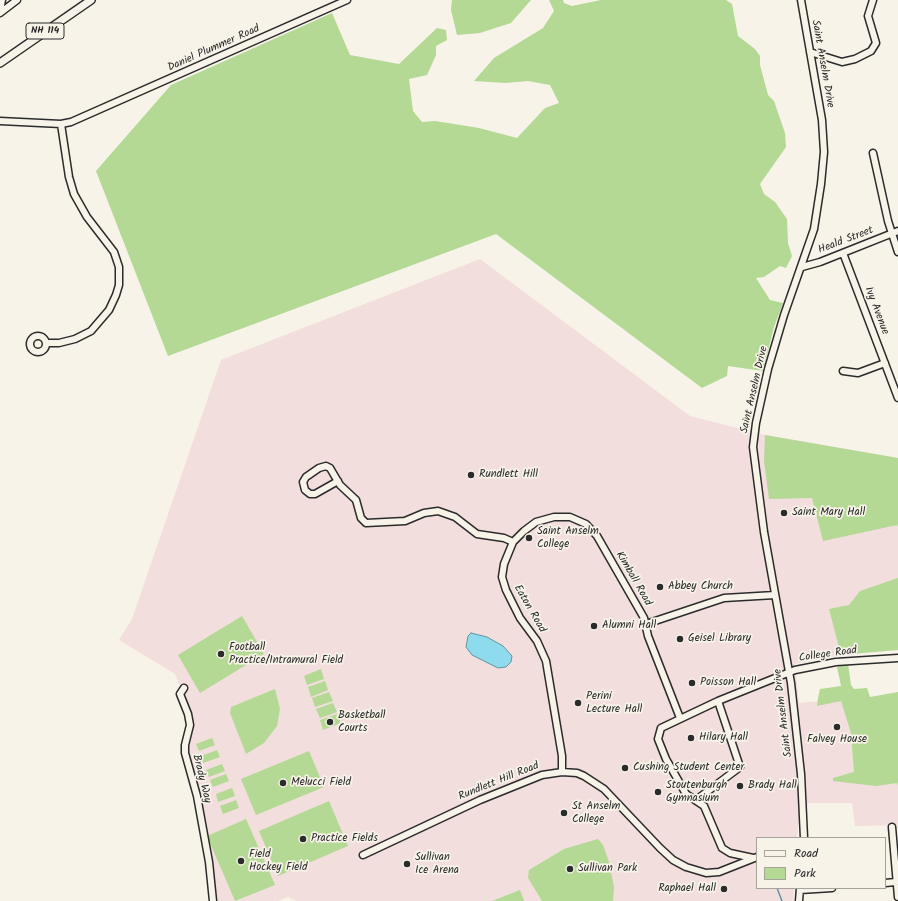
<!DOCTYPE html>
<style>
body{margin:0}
#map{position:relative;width:898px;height:901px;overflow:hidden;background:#f7f3e8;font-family:Kalam,sans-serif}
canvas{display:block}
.legend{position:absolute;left:756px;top:837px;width:130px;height:52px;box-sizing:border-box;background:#f7f3e8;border:1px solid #a5a39c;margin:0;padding:5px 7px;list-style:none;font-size:12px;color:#2b2b2b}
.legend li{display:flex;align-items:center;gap:8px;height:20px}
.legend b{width:20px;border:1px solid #a5a39c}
</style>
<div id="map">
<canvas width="898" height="901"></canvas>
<ul class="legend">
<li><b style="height:5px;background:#f7f3e8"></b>Road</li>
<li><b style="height:11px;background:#b3d994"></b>Park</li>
</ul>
</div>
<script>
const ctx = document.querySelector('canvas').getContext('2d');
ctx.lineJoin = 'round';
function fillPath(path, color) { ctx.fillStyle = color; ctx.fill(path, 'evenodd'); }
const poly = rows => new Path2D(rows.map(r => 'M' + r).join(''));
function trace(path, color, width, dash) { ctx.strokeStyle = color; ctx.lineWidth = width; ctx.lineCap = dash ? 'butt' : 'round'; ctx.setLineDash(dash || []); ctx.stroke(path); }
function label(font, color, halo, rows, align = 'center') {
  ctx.font = font + ' Kalam,sans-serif'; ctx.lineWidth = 3.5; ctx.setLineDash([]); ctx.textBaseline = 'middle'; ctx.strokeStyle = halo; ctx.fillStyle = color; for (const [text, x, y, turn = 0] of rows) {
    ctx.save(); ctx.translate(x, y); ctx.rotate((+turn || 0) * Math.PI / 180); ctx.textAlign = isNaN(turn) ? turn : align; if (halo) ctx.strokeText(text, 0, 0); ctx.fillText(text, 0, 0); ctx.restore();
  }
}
fillPath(poly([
 [480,259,690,416,765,435,898,458,898,646,841,655,795,664,799,703,868,697,898,768,898,825,855,826,852,803,808,803,798,825,797,838,757,838,757,888,794,888,793,901,296,901,288,897,278,901,216,901,211,855,196,779,187,748,188,739,193,729,191,714,175,674,119,640,132,619,221,360]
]), '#f2dedc');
fillPath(poly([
 [452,0,531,0,511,23,480,33,457,35,451,10],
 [549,0,563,0,564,3,572,6,601,0,726,0,732,4,738,36,755,49,760,56,760,65,768,95,774,101,785,133,786,147,760,184,764,194,775,202,787,219,788,243,792,256,786,268,780,266,764,277,756,278,770,300,783,303,774,327,763,371,728,366,727,376,702,388,496,234,168,356,96,171,171,85,332,13,350,55,399,64,437,28,446,30,447,40,436,46,436,55,427,75,409,79,413,111,422,122,435,121,479,128,517,138,545,108,559,103,550,85,528,81,505,83,474,81,494,58,543,28,554,11],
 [765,435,898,458,898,527,897,525,823,541,812,498,769,499,764,461],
 [898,578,898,650,841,655,829,609,849,605,860,591],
 [242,616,264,654,200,693,178,655],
 [848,664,851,685,854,689,867,688,870,697,898,692,898,785,897,783,876,786,833,781,833,778,854,772,851,733,841,701,817,706,818,698,820,689,841,686,837,667],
 [321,669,324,679,307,685,304,676],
 [325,681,328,690,311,697,308,687],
 [275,689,280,709,277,726,264,743,246,754,230,713,231,707],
 [329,692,333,701,315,707,312,698],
 [333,703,337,712,320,718,316,709],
 [337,714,341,723,323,730,320,720],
 [212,738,215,745,199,751,196,744],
 [217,750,220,757,203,763,201,756],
 [309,751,324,787,256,815,241,779],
 [222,764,225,771,209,777,206,770],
 [226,774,229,781,213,787,210,780],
 [232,788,235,796,218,802,216,794],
 [236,800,239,808,223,814,220,806],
 [329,801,348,846,278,876,259,831],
 [246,819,275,885,235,901,207,836],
 [598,839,603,845,609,862,614,887,613,901,542,901,528,878,529,870,564,849],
 [520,890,524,901,492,901]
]), '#b3d994');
const water = poly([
 [471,633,487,637,503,646,512,656,511,662,506,667,498,668,472,655,466,647,468,636,471,633]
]);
fillPath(water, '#8edbee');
trace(water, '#6695a0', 1);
trace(poly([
 [777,888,782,901]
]), '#6695a0', 1.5);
const minor = poly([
 [801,0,822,120,824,152,821,184,814,229,784,315,768,369,756,423,753,447,764,532,791,683,801,774,804,838],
 [0,11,2,0],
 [0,13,17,0],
 [810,52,842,62,855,59,871,51,876,43,868,16,873,0],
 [0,121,61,124,71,122,347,0],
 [873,153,888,221,898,252],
 [843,253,898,398],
 [802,267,820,262,898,231],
 '30 344a8 8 0 1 1 16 0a8 8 0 1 1-16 0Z',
 [46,343,59,343,75,339,91,331,109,310,116,295,119,285,119,267,114,252,87,217,74,194,69,177,61,124],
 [843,371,858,373,885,363],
 [338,481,315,494,310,494,305,490,303,482,306,477,319,468,326,466,330,468,340,485,356,500,361,518,366,523,405,521,424,513,438,511,455,517,477,534,504,538,513,542],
 [646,624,724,598,775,595],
 [184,688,180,694,188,714,190,725,185,745,185,753,197,796,209,862,213,901],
 [562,772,562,756,546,661,537,641,520,618,506,590,502,577,504,564,513,542,524,531,536,522,554,517,570,517,586,524,597,536,644,618,648,636,680,718],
 [696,800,740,767,718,701],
 [892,827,898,897],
 [363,855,480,800,542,775,562,772,577,773,584,776,604,789,660,848,673,860,686,867,706,873,719,872,757,857],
 [753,858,730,853,722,848,704,806,686,794,666,759,658,739,661,728,718,701,795,670,836,662,898,658],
 [885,883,896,882],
 [800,890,832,888],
 [799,901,800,888]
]);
const major = poly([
 [0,63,91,0]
]);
trace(minor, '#2b2b2b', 9);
trace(major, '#2b2b2b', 10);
trace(minor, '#f7f3e8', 6);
trace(major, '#f7f3e8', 7);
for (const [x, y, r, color] of [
 [471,475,4,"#2b2b2b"],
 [784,513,4,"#2b2b2b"],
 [529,538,4,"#2b2b2b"],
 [660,587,4,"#2b2b2b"],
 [594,626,4,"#2b2b2b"],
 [680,639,4,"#2b2b2b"],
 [221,654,4,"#2b2b2b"],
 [692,683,4,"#2b2b2b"],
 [578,703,4,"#2b2b2b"],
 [330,722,4,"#2b2b2b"],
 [837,727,4,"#2b2b2b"],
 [691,738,4,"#2b2b2b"],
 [625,768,4,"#2b2b2b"],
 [283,783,4,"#2b2b2b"],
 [740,786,4,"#2b2b2b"],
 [658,792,4,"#2b2b2b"],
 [564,813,4,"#2b2b2b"],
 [303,839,4,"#2b2b2b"],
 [241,861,4,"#2b2b2b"],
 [407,864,4,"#2b2b2b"],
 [570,869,4,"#2b2b2b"],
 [724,889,4,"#2b2b2b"]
]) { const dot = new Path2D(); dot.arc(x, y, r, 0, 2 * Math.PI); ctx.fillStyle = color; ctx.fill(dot); trace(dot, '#f7f3e8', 1.5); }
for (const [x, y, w] of [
 [45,31,38]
]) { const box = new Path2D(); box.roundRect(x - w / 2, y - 8, w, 16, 3); ctx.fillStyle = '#f7f3e8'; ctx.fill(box); trace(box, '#2b2b2b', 1); }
label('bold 10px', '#2b2b2b', null, [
 ["NH 114",45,31]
]);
label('11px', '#2b2b2b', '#f7f3e8', [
 ["Daniel Plummer Road",214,49,-24],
 ["Saint Anselm Drive",822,64,80],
 ["Heald Street",846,241,-21],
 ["Ivy Avenue",876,311,69],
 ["Saint Anselm Drive",755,390,-77],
 ["Kimball Road",633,579,60],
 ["Eaton Road",529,609,60],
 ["College Road",828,655,-8],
 ["Saint Anselm Drive",784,713,-97],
 ["Brady Way",201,779,76],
 ["Rundlett Hill Road",499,782,-22]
]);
label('11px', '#2b2b2b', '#f7f3e8', [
 ["Rundlett Hill",479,475],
 ["Saint Mary Hall",792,513],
 ["Saint Anselm",537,532],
 ["College",537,545],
 ["Abbey Church",668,587],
 ["Alumni Hall",602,626],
 ["Geisel Library",688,639],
 ["Football",229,648],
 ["Practice/Intramural Field",229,661],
 ["Poisson Hall",700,683],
 ["Perini",586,697],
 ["Lecture Hall",586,710],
 ["Basketball",338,716],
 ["Courts",338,729],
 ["Hilary Hall",699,738],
 ["Falvey House",837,740,"center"],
 ["Cushing Student Center",633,768],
 ["Melucci Field",291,783],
 ["Stoutenburgh",666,786],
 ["Gymnasium",666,799],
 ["Brady Hall",748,786],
 ["St Anselm",572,807],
 ["College",572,820],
 ["Practice Fields",311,839],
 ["Field",249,855],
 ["Hockey Field",249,868],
 ["Sullivan",415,858],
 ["Ice Arena",415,871],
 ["Sullivan Park",578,869],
 ["Raphael Hall",716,889,"right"]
], 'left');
</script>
